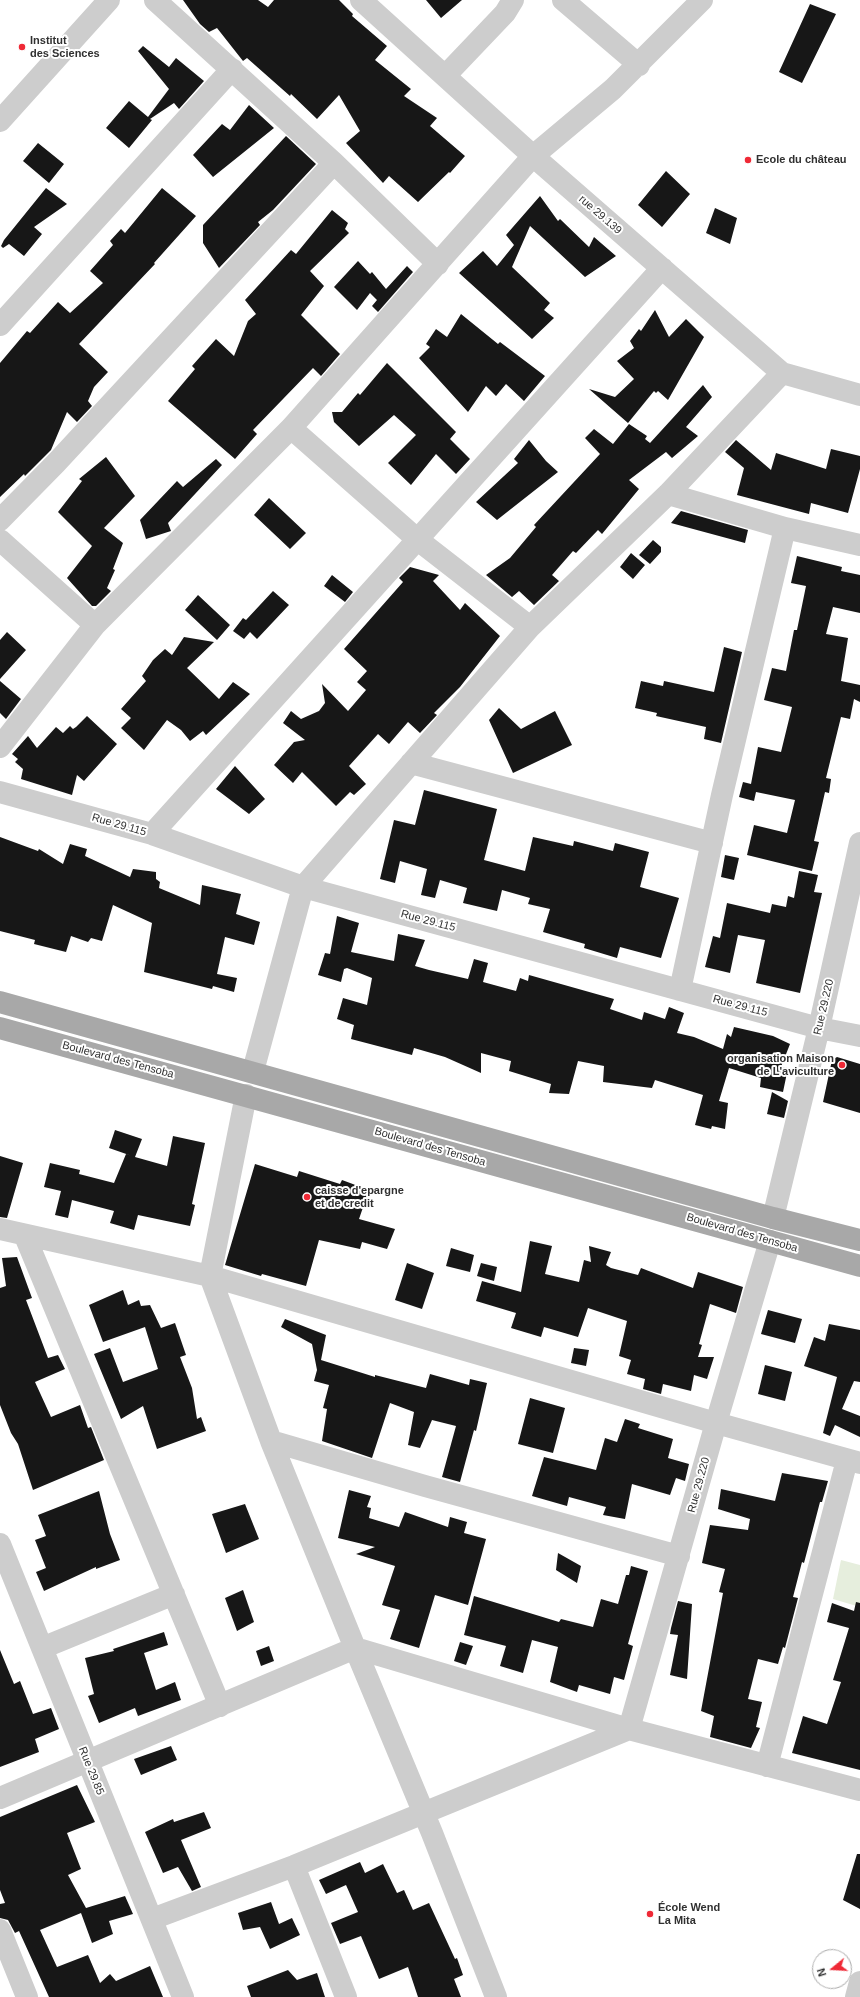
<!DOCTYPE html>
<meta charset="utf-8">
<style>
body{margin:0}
#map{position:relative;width:860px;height:1997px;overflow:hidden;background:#fff;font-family:Arial,sans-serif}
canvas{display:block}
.north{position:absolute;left:812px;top:1949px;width:40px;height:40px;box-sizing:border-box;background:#fff;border:1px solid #acacac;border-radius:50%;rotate:252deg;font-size:11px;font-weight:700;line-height:16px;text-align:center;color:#303030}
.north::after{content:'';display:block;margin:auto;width:14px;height:18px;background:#ef2936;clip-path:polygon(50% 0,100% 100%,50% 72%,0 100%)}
</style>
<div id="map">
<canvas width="860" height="1997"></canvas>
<div class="north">N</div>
</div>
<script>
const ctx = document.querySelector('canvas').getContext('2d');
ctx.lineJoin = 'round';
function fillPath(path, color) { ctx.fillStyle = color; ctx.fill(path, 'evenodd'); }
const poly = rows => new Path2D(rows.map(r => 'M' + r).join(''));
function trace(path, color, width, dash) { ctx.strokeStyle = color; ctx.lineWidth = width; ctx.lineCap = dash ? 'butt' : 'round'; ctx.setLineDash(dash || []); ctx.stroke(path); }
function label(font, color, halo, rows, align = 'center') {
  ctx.font = font + ' Arial,sans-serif'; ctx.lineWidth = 4; ctx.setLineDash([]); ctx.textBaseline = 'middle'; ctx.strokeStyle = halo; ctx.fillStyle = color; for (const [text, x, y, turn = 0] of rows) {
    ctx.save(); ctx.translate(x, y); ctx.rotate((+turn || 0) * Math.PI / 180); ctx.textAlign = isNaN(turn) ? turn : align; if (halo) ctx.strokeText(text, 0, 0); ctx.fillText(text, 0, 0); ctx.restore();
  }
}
fillPath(poly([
 [841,1560,860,1565,860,1607,833,1599]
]), '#e6eedd');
fillPath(poly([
 [183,0,258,0,268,7,274,0,339,0,353,14,352,16,387,46,375,60,411,89,404,96,437,118,430,126,465,156,450,173,449,172,418,202,389,176,383,183,346,143,360,131,339,95,317,119,291,94,290,96,247,58,243,61,217,28,209,32,200,24],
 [426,0,462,0,441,18],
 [810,4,836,14,802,83,779,72],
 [143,46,169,67,176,58,204,81,179,109,174,103,150,119,152,120,129,148,106,128,129,101,148,117,169,89,138,51],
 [249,105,274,128,213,177,193,155,222,124,230,130],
 [286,136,316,164,273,210,258,222,260,225,219,268,203,243,203,225],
 [38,143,64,164,49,183,23,161],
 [666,171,690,194,662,227,638,205],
 [46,188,67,204,34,227,42,234,24,256,9,244,3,248,1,246,4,240],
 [162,188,196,216,154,263,155,264,79,344,108,372,94,387,88,401,92,406,77,422,67,412,51,450,25,476,24,474,0,497,0,363,27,331,30,333,58,302,70,313,103,283,90,271,113,245,110,241,121,229,125,233],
 [540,196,558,221,560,219,589,247,594,237,616,256,585,277,530,226,512,267,550,303,544,310,554,318,532,339,459,273,483,251,497,266,514,245,506,235],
 [715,208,737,218,730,244,706,233],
 [332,210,348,223,345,229,349,233,310,271,324,286,301,315,340,354,321,376,313,368,253,430,257,434,235,459,168,401,195,369,192,366,216,339,234,356,248,321,256,314,245,300,291,250,296,254],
 [358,261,370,274,372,272,386,289,407,266,413,272,378,312,372,306,377,300,370,293,357,310,334,287],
 [655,310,669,337,686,319,704,337,668,400,658,391,656,393,654,391,628,423,589,389,615,397,634,379,617,361,634,348,630,341,639,329,641,331],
 [461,314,498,344,500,342,545,376,524,401,506,384,496,396,486,386,468,412,419,358,430,347,426,344,436,329,447,337],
 [387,363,456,432,450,439,470,459,456,474,436,454,411,485,388,463,416,435,394,415,359,446,334,422,332,412,342,412,358,393,360,395],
 [703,385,712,397,686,427,698,436,672,458,666,452,629,480,639,489,602,534,598,530,576,553,573,551,552,575,559,581,534,605,519,591,512,597,486,575,510,558,536,527,534,525,600,454,585,438,594,429,613,444,629,424,647,436,645,439,650,443],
 [529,440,546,461,558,472,497,520,476,502,518,463,514,459],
 [736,440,771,470,776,453,826,469,831,449,860,456,860,469,848,513,811,503,809,514,737,495,744,468,725,452],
 [106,457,135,496,104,528,123,543,113,569,115,570,107,588,111,591,96,606,92,606,67,578,92,546,58,512,82,481,79,479],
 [216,459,222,465,168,523,171,531,146,539,140,520,177,481,183,487],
 [269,498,306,533,290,549,254,515],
 [681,511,748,530,745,543,671,523],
 [653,540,661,547,661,552,650,564,639,555],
 [631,553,645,565,633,579,620,567],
 [797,556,842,567,841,571,860,575,860,613,833,607,826,634,848,638,841,681,860,685,860,702,854,699,850,719,841,717,826,778,831,779,829,793,825,792,814,841,819,842,812,871,747,855,754,825,787,833,795,800,756,792,754,801,739,797,743,782,751,784,758,747,781,752,792,707,764,700,772,668,786,671,794,630,797,630,806,586,791,583],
 [410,567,439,575,433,581,460,610,465,603,500,636,460,687,434,713,437,715,420,733,408,722,389,744,378,734,349,766,366,784,354,795,350,792,336,806,302,772,293,783,274,765,294,742,305,740,283,723,291,711,301,719,319,711,325,703,322,684,348,711,366,690,357,682,367,671,344,649,403,582,399,578],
 [332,575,353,592,345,602,324,586],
 [273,591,289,605,257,639,250,632,244,639,233,631,243,618,246,620],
 [198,595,230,625,217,640,185,610],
 [7,632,26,650,0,679,0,640],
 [184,637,214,642,187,668,219,699,233,682,250,694,206,735,203,731,190,741,181,730,167,720,144,750,121,728,131,718,121,709,146,681,142,676,153,660,165,649,172,655],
 [724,647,742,652,721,743,704,739,706,727,656,716,657,713,635,708,641,681,663,686,664,681,714,692],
 [0,681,21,699,6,719,0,713],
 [499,708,521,729,555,711,572,745,513,773,489,720],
 [87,716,117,744,84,781,77,775,72,795,21,779,23,769,15,762,18,759,12,754,28,736,37,748,56,727,63,733,70,726,73,729,76,727],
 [235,766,265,799,249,814,216,789],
 [424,790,497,809,484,860,525,871,533,837,573,846,574,841,613,851,615,843,649,852,640,887,679,898,661,958,620,947,617,958,584,948,585,944,543,932,550,909,528,904,530,898,502,890,497,911,463,903,467,888,440,880,435,898,421,895,427,869,400,861,395,883,380,879,394,820,415,825],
 [0,837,38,851,39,849,63,864,70,844,87,849,85,856,130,877,133,869,156,872,156,879,160,882,159,888,200,905,202,885,241,894,236,914,260,922,254,945,225,937,217,974,237,978,234,992,213,986,212,989,144,972,152,923,113,905,102,941,91,938,88,942,71,936,66,952,34,944,35,940,0,931],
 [725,855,739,858,734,880,721,877],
 [799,871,818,875,814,892,822,893,800,993,756,983,765,940,738,935,730,973,705,967,713,936,720,938,727,903,770,913,772,904,786,907,788,896,794,898],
 [337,916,359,923,351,952,394,961,398,934,425,940,415,966,429,970,468,979,474,959,488,963,483,982,516,991,520,978,528,981,529,975,614,999,610,1009,642,1020,644,1012,665,1019,669,1007,684,1013,677,1033,694,1037,723,1049,727,1034,731,1037,734,1027,773,1036,790,1044,781,1067,788,1068,783,1092,760,1087,761,1078,729,1068,719,1101,728,1103,725,1129,712,1126,711,1129,695,1125,703,1095,655,1080,652,1088,603,1082,604,1066,578,1061,569,1094,549,1093,551,1084,509,1071,511,1061,481,1053,481,1073,445,1057,414,1048,412,1055,351,1039,354,1025,337,1019,343,998,367,1005,372,978,347,968,344,969,341,982,318,975,325,953,330,954],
 [837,1057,860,1064,860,1113,823,1102,832,1060],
 [772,1092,788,1101,784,1118,767,1114],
 [115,1130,142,1139,135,1157,167,1166,173,1136,205,1143,192,1204,195,1205,190,1226,138,1215,134,1230,110,1223,114,1211,72,1200,68,1218,55,1215,61,1191,44,1187,50,1163,80,1170,79,1174,114,1183,126,1154,132,1156,109,1148],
 [0,1156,23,1163,7,1218,0,1217],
 [255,1164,297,1177,299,1171,340,1184,342,1180,369,1190,359,1219,395,1229,387,1249,362,1242,360,1249,319,1240,306,1286,262,1274,261,1276,225,1265],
 [530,1241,552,1246,545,1274,579,1282,584,1260,591,1262,589,1246,611,1252,606,1265,611,1268,638,1275,641,1268,693,1288,698,1272,743,1287,736,1313,710,1304,699,1344,702,1345,698,1357,714,1357,707,1379,694,1375,691,1391,663,1384,661,1394,643,1389,645,1379,627,1374,631,1360,619,1356,627,1321,588,1308,578,1337,544,1327,541,1337,511,1328,516,1313,476,1301,482,1281,521,1292],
 [451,1248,474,1255,470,1272,446,1266],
 [17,1257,32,1298,26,1300,48,1358,58,1355,65,1369,35,1382,51,1417,80,1405,88,1428,91,1427,104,1460,33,1490,18,1444,11,1433,0,1405,0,1288,6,1286,2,1258],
 [407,1263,434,1273,422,1309,395,1300],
 [481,1263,497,1267,494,1281,477,1276],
 [123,1290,128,1305,139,1300,141,1306,150,1305,161,1328,175,1323,186,1355,180,1357,192,1388,197,1419,201,1417,206,1431,157,1449,143,1406,121,1419,94,1354,110,1348,123,1382,158,1369,145,1327,103,1342,89,1305],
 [768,1310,802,1319,795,1343,761,1334],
 [285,1319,326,1335,321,1360,375,1377,375,1375,426,1388,430,1374,469,1385,470,1379,487,1383,476,1431,474,1430,460,1482,442,1477,456,1426,432,1420,420,1448,408,1445,414,1412,390,1403,372,1458,322,1441,327,1409,323,1408,329,1385,314,1381,317,1370,312,1344,281,1327],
 [829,1324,860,1330,860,1382,854,1381,842,1409,860,1416,860,1437,835,1425,830,1436,823,1433,837,1377,804,1366,814,1337,825,1341],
 [574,1348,589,1350,586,1366,571,1363],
 [765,1365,792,1372,785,1401,758,1394],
 [530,1398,565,1408,553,1453,518,1444],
 [625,1419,640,1424,638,1428,673,1439,668,1458,689,1464,685,1481,676,1478,670,1495,632,1484,625,1519,603,1515,606,1507,569,1497,567,1506,532,1496,544,1457,596,1470,605,1438,617,1442],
 [782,1473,828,1481,822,1502,820,1502,804,1563,802,1562,793,1597,798,1598,785,1648,783,1647,778,1664,758,1659,748,1699,762,1702,756,1727,760,1728,751,1748,710,1737,714,1716,701,1711,723,1593,719,1592,725,1569,702,1563,710,1525,748,1530,750,1519,718,1509,721,1489,775,1501],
 [349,1490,371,1496,367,1507,371,1508,369,1518,399,1527,405,1512,448,1527,450,1517,467,1522,464,1533,486,1539,468,1605,435,1595,419,1648,390,1639,400,1610,382,1605,395,1566,356,1554,375,1547,338,1538],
 [99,1491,110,1534,120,1560,96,1569,96,1567,44,1591,36,1572,46,1568,35,1540,46,1536,38,1515],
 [245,1504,259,1539,226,1553,212,1514],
 [558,1553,581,1566,577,1583,556,1570],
 [631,1566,648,1571,628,1644,633,1646,624,1680,614,1677,610,1694,579,1685,577,1692,550,1682,558,1647,532,1640,523,1673,500,1666,506,1646,464,1635,474,1596,559,1622,561,1619,593,1627,601,1599,618,1604,626,1575,629,1575],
 [243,1590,254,1622,237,1631,225,1598],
 [678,1601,692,1604,687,1679,670,1675,678,1635,670,1634,671,1628],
 [856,1602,860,1603,860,1770,792,1753,803,1716,827,1724,841,1682,833,1680,849,1628,827,1622,832,1603,854,1611],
 [164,1632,168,1645,144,1653,156,1690,175,1682,181,1700,138,1716,135,1708,99,1723,88,1696,94,1694,85,1658,114,1651,113,1649],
 [460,1642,473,1646,466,1665,454,1661],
 [269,1646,274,1661,261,1666,256,1651],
 [0,1650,14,1684,20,1681,33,1714,51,1708,59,1729,35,1739,39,1752,0,1767],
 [171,1746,177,1760,141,1775,134,1759],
 [77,1785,95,1822,67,1833,81,1869,68,1875,86,1908,125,1896,133,1914,109,1921,113,1934,92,1943,81,1913,40,1930,57,1967,88,1955,100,1983,110,1974,116,1981,150,1966,163,1997,49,1997,19,1931,15,1933,8,1920,0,1918,0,1904,5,1903,0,1890,0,1817],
 [204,1812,211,1828,181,1840,201,1887,192,1891,178,1867,163,1873,145,1832,173,1819,174,1822],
 [857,1854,860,1854,860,1909,843,1900],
 [360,1862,365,1873,383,1864,397,1893,404,1890,413,1910,429,1903,455,1959,457,1958,463,1975,454,1979,461,1997,418,1997,408,1967,379,1979,361,1936,340,1944,331,1923,358,1912,346,1885,326,1894,319,1880],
 [271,1902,279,1924,292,1918,300,1935,270,1949,260,1927,243,1930,238,1913],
 [288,1970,297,1980,317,1973,325,1997,251,1997,247,1986]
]), '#171717');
trace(poly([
 [155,0,334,163,438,264],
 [361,0,533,156,782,373,860,395],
 [563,0,639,65],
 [445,76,505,13,513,0],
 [0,121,109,0],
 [0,325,232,69],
 [291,428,418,540,530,627],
 [668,494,785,528,860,545],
 [0,520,56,463,334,163],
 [0,540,95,625],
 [0,747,95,625,291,428,533,156,613,89,702,0],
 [411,763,712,843],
 [0,792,152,834,303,887,819,1028,860,1036],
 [152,834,662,268],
 [680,990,722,795,785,528],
 [253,1071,303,887,530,627,668,494,782,373],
 [246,1095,210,1276,271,1441,355,1648,432,1833,496,1997],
 [773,1218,819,1028,860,843],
 [0,1229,210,1276,716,1423,860,1463],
 [25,1236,220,1706],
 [271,1441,425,1486,679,1556],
 [0,1544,183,1997],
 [42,1648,174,1594],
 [767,1766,847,1460],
 [0,1798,355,1648,629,1729,860,1790],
 [294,1866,346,1997],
 [152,1919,294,1866,629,1729,716,1423,770,1241],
 [0,1930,27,1997],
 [856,1997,860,1982]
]), '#cdcdcd', 22);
trace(poly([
 [0,1002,773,1218,860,1240],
 [0,1028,860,1266]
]), '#a8a8a8', 22);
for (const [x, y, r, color] of [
 [22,47,4,"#ef2936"],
 [748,160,4,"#ef2936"],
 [842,1065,4,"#ef2936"],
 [307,1197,4,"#ef2936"],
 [650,1914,4,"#ef2936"]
]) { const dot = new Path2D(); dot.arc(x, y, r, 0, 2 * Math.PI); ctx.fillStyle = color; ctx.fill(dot); trace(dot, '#fff', 1.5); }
label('bold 11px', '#303030', '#fff', [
 ["Institut",30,41],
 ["des Sciences",30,54],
 ["Ecole du château",756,160],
 ["organisation Maison",834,1059,"right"],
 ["de L'aviculture",834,1072,"right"],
 ["caisse d'epargne",315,1191],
 ["et de credit",315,1204],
 ["École Wend",658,1908],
 ["La Mita",658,1921]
], 'left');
label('11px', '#303030', '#fff', [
 ["rue 29.139",600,215,41],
 ["Rue 29.115",119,825,16],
 ["Rue 29.115",428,921,15],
 ["Rue 29.115",740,1006,15],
 ["Rue 29.220",824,1007,-77],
 ["Boulevard des Tensoba",118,1060,15],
 ["Boulevard des Tensoba",430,1147,16],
 ["Boulevard des Tensoba",742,1233,16],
 ["Rue 29.220",699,1485,-75],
 ["Rue 29.85",91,1771,68]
]);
</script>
